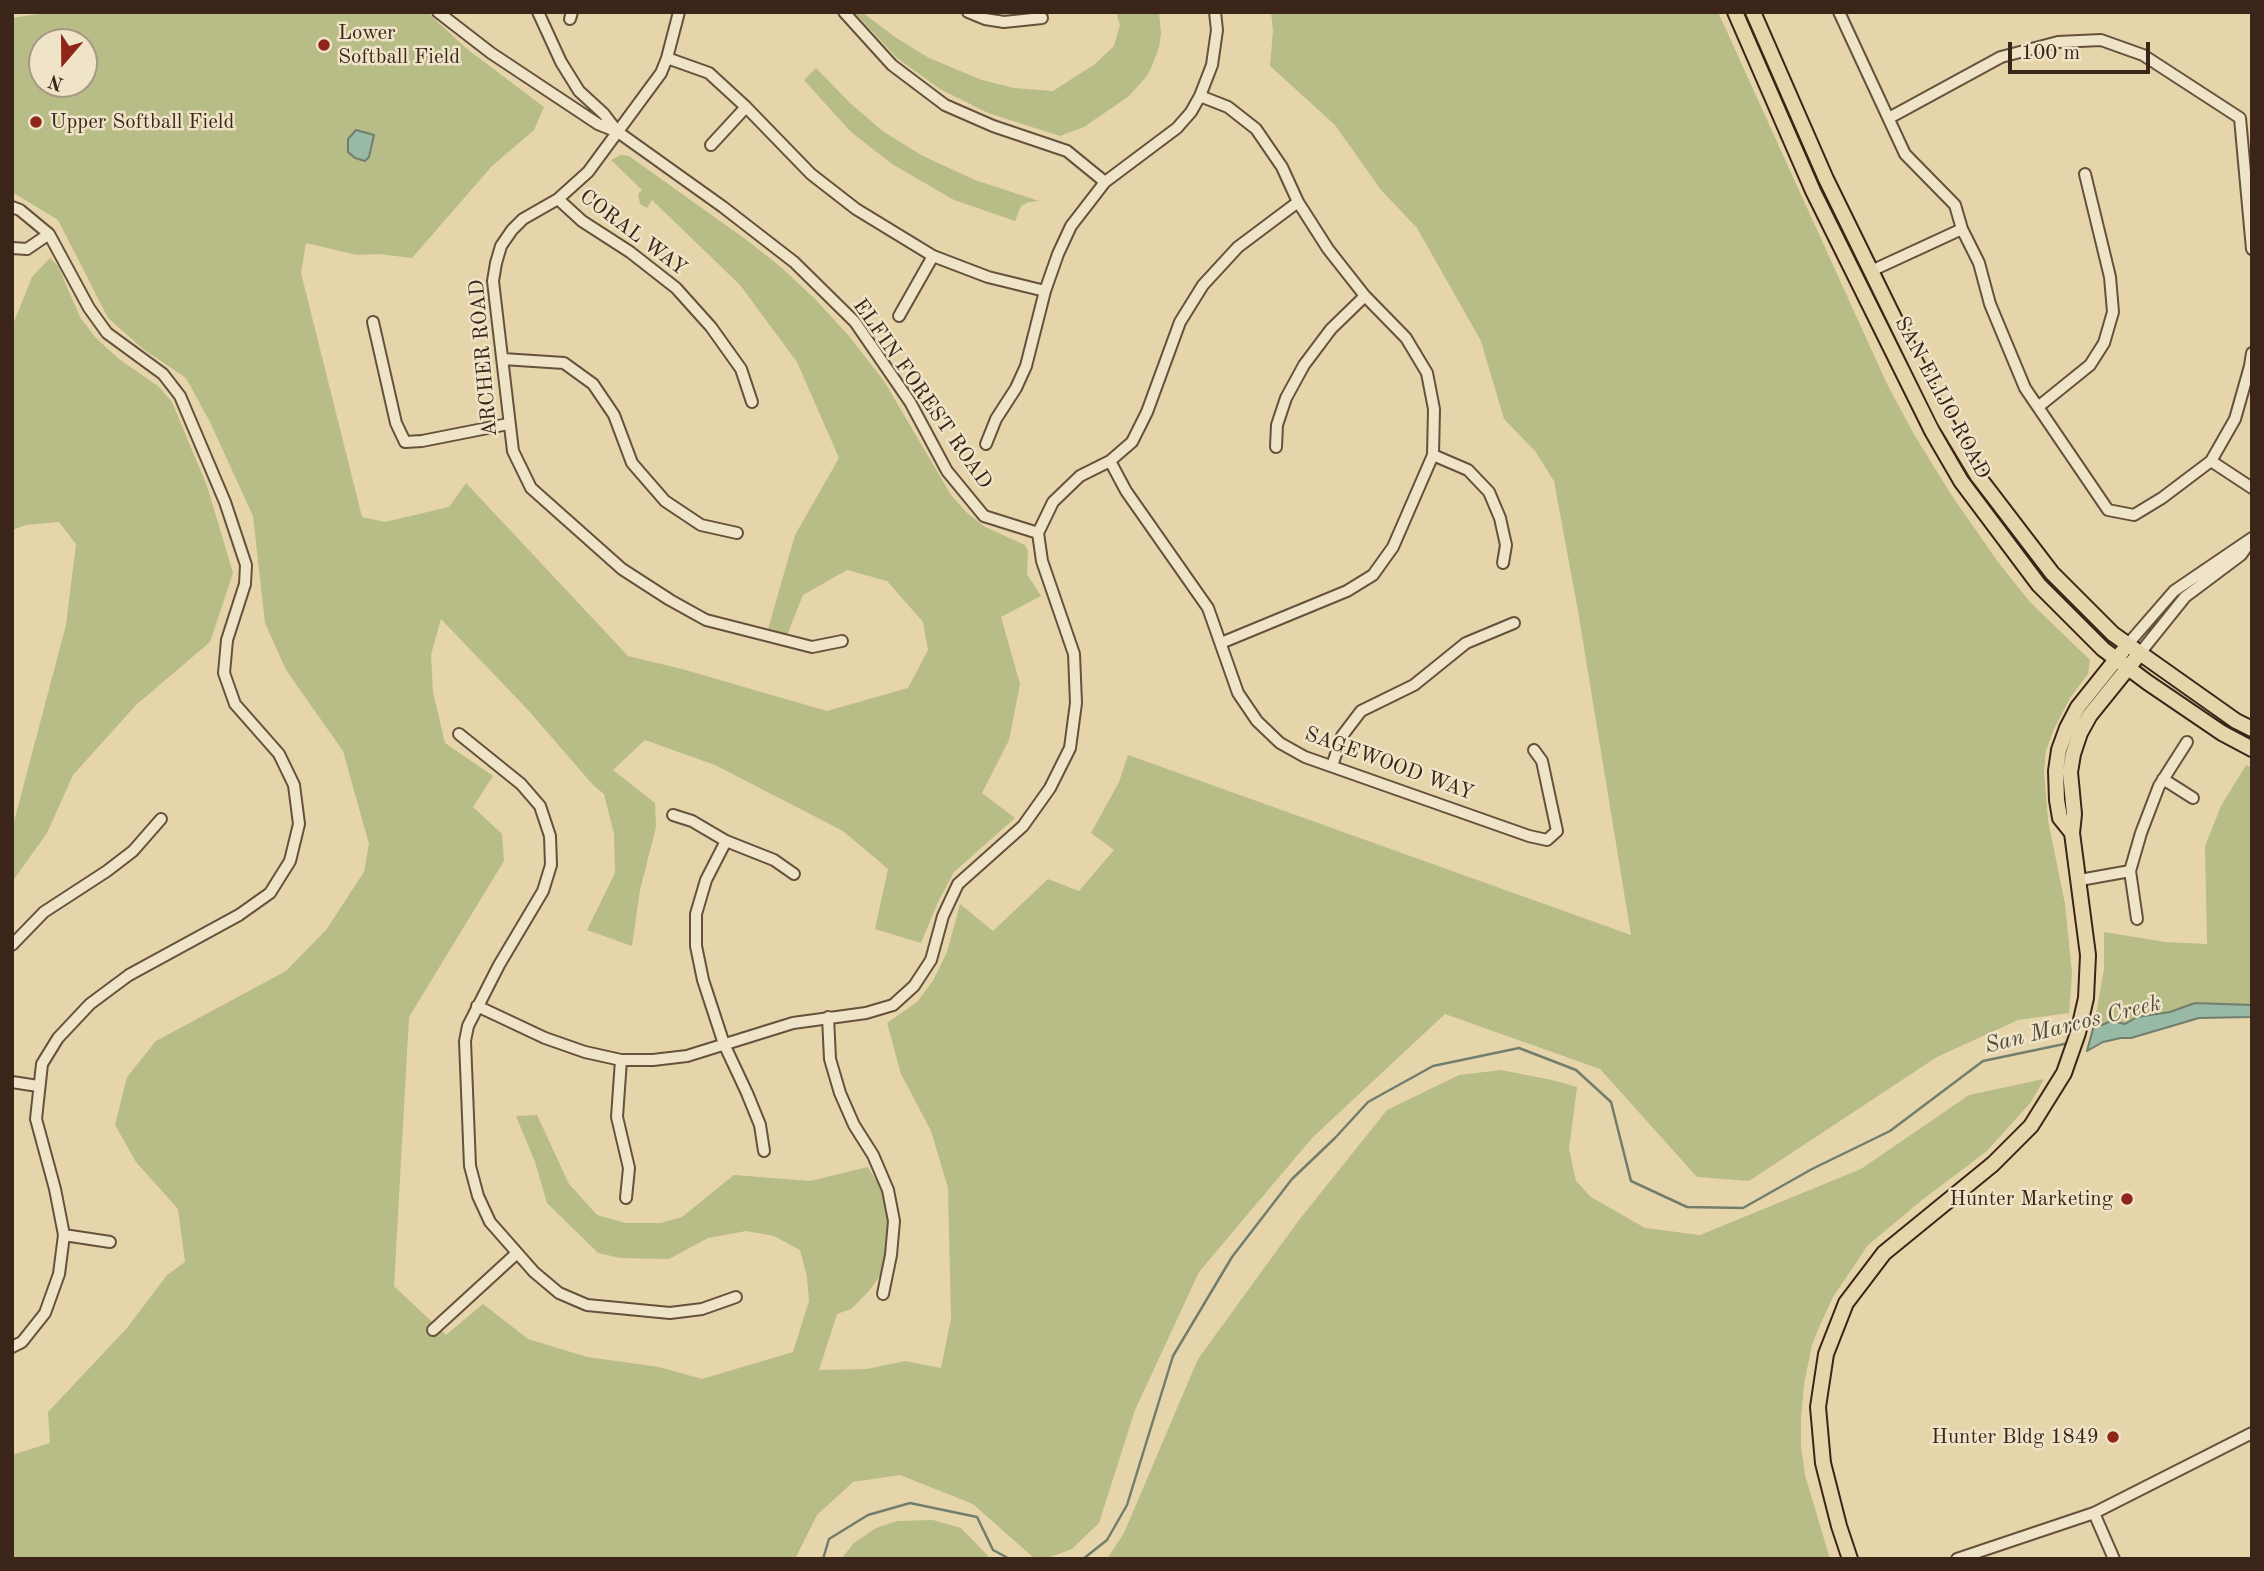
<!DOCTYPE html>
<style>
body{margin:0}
#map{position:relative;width:2264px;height:1571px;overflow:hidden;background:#e6d5aa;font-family:"Old Standard TT",serif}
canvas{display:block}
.frame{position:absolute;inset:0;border:14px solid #3b2518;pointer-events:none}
.north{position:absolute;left:28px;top:28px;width:70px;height:70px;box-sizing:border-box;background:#efe4c8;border:2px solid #a79882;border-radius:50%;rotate:200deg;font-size:19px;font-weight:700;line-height:28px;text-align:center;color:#3b2518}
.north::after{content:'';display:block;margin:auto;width:24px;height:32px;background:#8f2418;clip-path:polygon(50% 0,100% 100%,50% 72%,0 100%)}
.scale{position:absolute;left:2008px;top:42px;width:142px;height:32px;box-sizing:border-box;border:4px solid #3b2518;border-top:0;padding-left:9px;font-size:21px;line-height:24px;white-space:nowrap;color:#3b2518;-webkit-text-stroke:5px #efe4c8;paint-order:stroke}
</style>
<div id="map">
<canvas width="2264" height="1571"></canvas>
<div class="frame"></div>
<div class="north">N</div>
<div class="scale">100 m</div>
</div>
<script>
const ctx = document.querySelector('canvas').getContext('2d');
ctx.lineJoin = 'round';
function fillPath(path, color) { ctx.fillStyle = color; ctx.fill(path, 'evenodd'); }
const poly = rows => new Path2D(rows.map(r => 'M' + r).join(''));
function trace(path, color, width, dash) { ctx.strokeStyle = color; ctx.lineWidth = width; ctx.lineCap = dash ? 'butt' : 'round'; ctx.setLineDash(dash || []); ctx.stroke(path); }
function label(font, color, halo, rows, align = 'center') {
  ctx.font = font + ' "Old Standard TT",serif'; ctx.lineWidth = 5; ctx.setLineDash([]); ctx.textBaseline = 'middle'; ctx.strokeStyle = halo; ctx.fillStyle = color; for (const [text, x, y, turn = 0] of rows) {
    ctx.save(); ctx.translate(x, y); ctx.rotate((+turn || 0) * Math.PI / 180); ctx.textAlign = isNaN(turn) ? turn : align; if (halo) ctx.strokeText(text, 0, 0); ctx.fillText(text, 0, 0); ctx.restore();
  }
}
fillPath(poly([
 [51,12,427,12,467,49,544,107,534,130,492,166,412,258,379,254,357,255,306,243,301,273,362,517,385,522,449,507,466,483,628,656,682,669,827,711,908,688,928,650,923,622,887,581,847,570,803,595,787,635,768,629,795,535,839,458,797,362,740,285,652,200,647,208,640,204,638,194,642,190,611,160,621,155,629,156,748,241,782,268,816,300,849,336,884,381,951,495,966,512,985,527,1025,545,1028,551,1027,574,1041,596,1001,617,1020,684,1009,740,982,793,1015,818,954,872,938,902,921,943,875,929,888,869,843,831,715,765,645,740,613,770,655,803,656,827,640,890,632,946,587,930,615,873,614,834,604,794,593,785,528,710,441,619,431,655,433,692,445,743,493,776,473,807,502,834,504,861,409,1017,394,1286,446,1335,483,1304,528,1339,587,1357,659,1367,702,1379,793,1352,809,1301,807,1277,800,1250,774,1236,746,1231,708,1238,669,1259,620,1258,598,1253,547,1203,535,1162,516,1116,537,1115,569,1184,597,1215,625,1223,661,1223,682,1217,734,1175,810,1181,868,1167,881,1188,887,1214,888,1244,880,1276,868,1292,851,1309,837,1314,819,1370,867,1369,905,1361,941,1368,951,1319,948,1188,931,1131,901,1074,887,1023,917,1002,933,981,947,952,960,904,993,931,1048,879,1079,891,1114,850,1091,833,1119,782,1128,755,1631,935,1578,611,1554,481,1535,451,1504,419,1481,341,1417,228,1381,190,1335,125,1270,66,1273,31,1271,12,1718,12,1887,384,1915,436,1952,496,1998,562,2030,602,2090,660,2088,674,2070,698,2053,731,2046,751,2044,772,2048,820,2065,904,2072,973,2069,1013,2018,1020,1937,1057,1749,1181,1697,1177,1600,1069,1445,1014,1312,1138,1199,1272,1135,1410,1099,1523,1072,1549,1045,1559,1035,1559,973,1504,900,1475,853,1482,817,1515,795,1559,12,1559,12,1455,50,1443,48,1412,127,1328,167,1275,185,1262,178,1209,136,1162,115,1125,127,1077,156,1041,286,971,326,930,364,872,369,844,343,751,286,670,265,623,253,516,210,422,186,378,143,349,108,318,58,220,12,192,12,18],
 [42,42,84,42,84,84,42,84],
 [854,12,862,12,895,37,929,58,982,80,1014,88,1053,91,1095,64,1114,46,1120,25,1116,12,1159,12,1161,34,1159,47,1152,66,1146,77,1129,96,1084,127,1060,136,988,113,940,89,897,58],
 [816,68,850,103,884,132,923,156,975,180,1039,201,1029,202,1021,206,1015,221,954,200,892,164,851,132,804,80],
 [50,258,58,266,80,317,95,337,119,359,158,386,172,402,207,486,233,573,210,642,136,705,73,775,47,833,12,882,12,829,66,625,76,544,59,522,26,525,12,530,12,327,32,277],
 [2246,765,2252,768,2252,1005,2195,1003,2170,1012,2137,1017,2125,1024,2111,1021,2102,1025,2094,1025,2104,969,2104,932,2165,942,2207,944,2205,846,2221,806],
 [1501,1070,1552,1080,1577,1087,1569,1149,1576,1181,1591,1197,1645,1228,1700,1235,1861,1169,1969,1095,2044,1079,2031,1102,1987,1151,1922,1200,1868,1245,1833,1297,1820,1325,1812,1345,1804,1384,1801,1420,1801,1446,1805,1475,1830,1559,1107,1559,1124,1533,1198,1359,1299,1220,1387,1110,1459,1075],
 [933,1520,961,1528,991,1559,841,1559,854,1543,876,1528,897,1521]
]), '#b8bc86');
const water = poly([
 [356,130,374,135,369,157,365,161,355,158,348,152,348,139,356,130],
 [2195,1003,2252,1005,2252,1017,2199,1018,2131,1038,2121,1038,2103,1042,2087,1051,2094,1025,2102,1025,2111,1021,2125,1024,2137,1017,2170,1012,2195,1003]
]);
fillPath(water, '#97b9a5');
trace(water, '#727e6d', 2);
trace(poly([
 [823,1559,829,1539,868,1515,910,1503,977,1517,993,1550,1010,1559],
 [1083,1559,1107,1540,1127,1505,1173,1356,1232,1257,1292,1179,1335,1138,1368,1102,1433,1066,1519,1048,1576,1070,1611,1102,1631,1181,1687,1207,1743,1208,1812,1169,1890,1131,1983,1061,2069,1043]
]), '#727e6d', 2.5);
const minor = poly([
 [438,12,491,53,598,124,618,132,723,207,794,262,855,322,910,402,947,471,984,516,1038,533],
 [538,12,561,62,579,91,604,114,617,131],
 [679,12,667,58,661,73,588,172,558,199,523,219,512,230,501,246,496,263,493,281,513,451,531,488,622,569,670,600,706,620,812,647,842,641],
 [844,12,892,65,945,105,993,126,1067,151,1105,182],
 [968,12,985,19,1004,22,1042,18],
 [1839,12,1905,154,1955,205,1962,229,1979,263,1990,304,2025,388,2108,510,2134,515,2162,498,2211,461,2235,419,2250,366,2252,353],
 [570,19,572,12],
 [667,58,709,73,746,107,811,174,856,209,933,256,988,277,1045,291],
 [1200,96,1228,107,1256,129,1282,167,1298,202,1328,249,1365,296,1406,338,1427,373,1434,409,1433,455,1393,547,1373,575,1347,591,1221,643],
 [1889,118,2001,57,2058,42,2101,40,2143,55,2240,118,2252,249],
 [711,145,746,107],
 [558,199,582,221,630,252,676,288,711,327,741,369,752,402],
 [12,207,20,210,49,234,89,308,107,333,163,374,180,396,225,502,246,565,245,584,227,640,224,673,235,704,279,754,294,785,299,824,290,861,270,893,239,915,129,975,90,1004,58,1038,42,1064,36,1119,55,1189,64,1235,59,1274,45,1313,22,1342,12,1347],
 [12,248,27,249,49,234],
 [1871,271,1962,229],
 [899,316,933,256],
 [373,322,396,423,405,442,422,441,508,424],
 [503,359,564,363,593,384,614,415,632,463,665,501,701,525,737,533],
 [2038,407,2090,365,2104,343,2113,312,2110,277,2085,174],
 [986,444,996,419,1016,388,1026,366,1045,291,1058,254,1071,226,1105,182,1177,128,1191,112,1200,96,1212,65,1217,30,1215,12],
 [1276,447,1277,425,1286,398,1304,365,1331,329,1365,296],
 [1433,455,1468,470,1489,492,1500,518,1506,545,1503,563],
 [1110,461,1126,491,1208,608,1238,693,1257,721,1280,743,1305,757,1529,836,1547,840,1557,831,1542,761,1534,750],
 [2211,461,2252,488],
 [1038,533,1053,502,1080,476,1110,461,1132,442,1147,412,1180,322,1203,285,1238,247,1298,202],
 [2128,644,2174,591,2252,538],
 [2140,653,2185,597,2241,555,2250,542],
 [459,734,521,784,540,806,550,836,551,865,543,891,499,965,468,1026,465,1041,470,1166,478,1196,490,1222,534,1272,559,1293,587,1305,670,1313,702,1309,736,1297],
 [1332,766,1342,736,1361,711,1414,685,1466,643,1514,623],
 [2163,779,2193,798],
 [673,815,692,821,726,841,774,860,794,874],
 [726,841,706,880,696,914,696,946,703,980,724,1044,747,1093,760,1125,764,1151],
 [2080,880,2130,871],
 [2137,919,2130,871,2141,833,2159,786,2187,742],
 [12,945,44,912,107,871,133,851,161,819],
 [477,1006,545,1038,585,1052,621,1060,653,1060,687,1056,793,1023,866,1013,893,1005,914,986,931,960,943,916,958,884,1023,826,1050,788,1070,748,1076,703,1074,654,1042,561,1038,533],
 [828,1017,830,1059,840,1093,854,1125,873,1155,888,1190,894,1221,891,1255,883,1294],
 [621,1060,617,1117,629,1168,626,1198],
 [12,1082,38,1086],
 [64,1235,110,1242],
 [433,1330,516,1254],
 [2094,1513,2114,1559],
 [1957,1559,2094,1513,2252,1433]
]);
const major = poly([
 [1735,12,1813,191,1932,431,1961,481,2039,585,2103,649,2147,682,2222,733,2252,749],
 [1753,12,1826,179,1944,420,1977,475,2052,573,2113,634,2236,721,2252,729],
 [2072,833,2060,818,2057,800,2056,771,2059,750,2067,728,2078,707,2122,652],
 [1850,1559,1839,1526,1823,1463,1818,1407,1826,1354,1846,1303,1884,1253,1993,1164,2031,1126,2064,1073,2078,1033,2086,998,2088,955,2072,833,2074,814,2070,772,2073,754,2080,733,2090,715,2140,653]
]);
trace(minor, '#66513c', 14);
trace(major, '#3b2518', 18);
trace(minor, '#efe4c8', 10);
trace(major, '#e6d5aa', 14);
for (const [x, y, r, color] of [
 [324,45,7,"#8f2418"],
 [36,122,7,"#8f2418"],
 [2127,1199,7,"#8f2418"],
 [2113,1437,7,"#8f2418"]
]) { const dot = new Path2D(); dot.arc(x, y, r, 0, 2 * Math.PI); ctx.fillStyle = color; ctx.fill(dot); trace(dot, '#efe4c8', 2.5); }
label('21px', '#3b2518', '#efe4c8', [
 ["Lower",338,33],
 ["Softball Field",338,57],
 ["Upper Softball Field",50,122],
 ["Hunter Marketing",2113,1199,"right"],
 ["Hunter Bldg 1849",2099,1437,"right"]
], 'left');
label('21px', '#3b2518', '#efe4c8', [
 ["CORAL WAY",633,233,37],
 ["ARCHER ROAD",484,358,-95],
 ["ELFIN FOREST ROAD",922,394,55],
 ["SAN ELIJO ROAD",1942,398,62],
 ["SAGEWOOD WAY",1389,764,20]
]);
label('italic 23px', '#524a3b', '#efe4c8', [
 ["San Marcos Creek",2073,1025,-14]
]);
</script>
